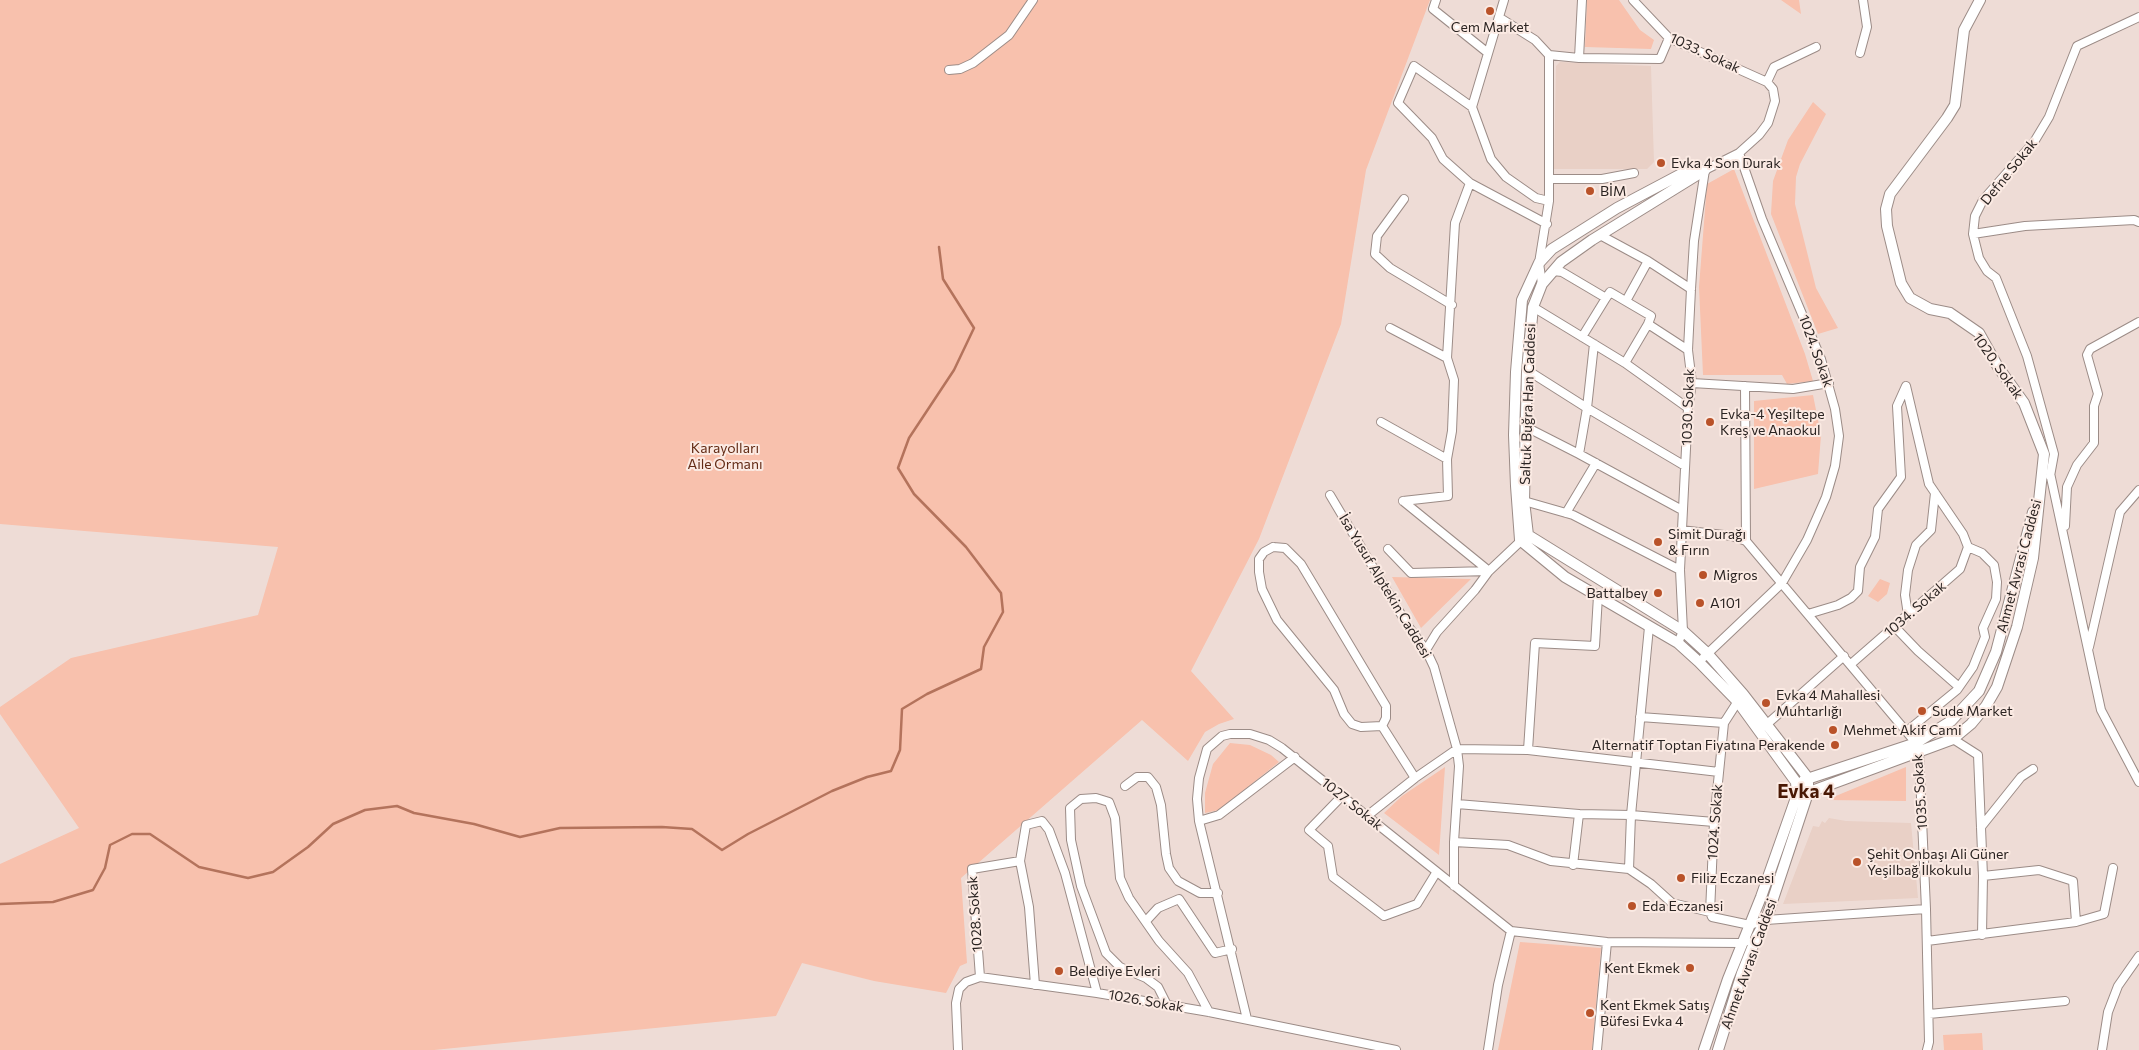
<!DOCTYPE html>
<meta charset="utf-8">
<style>
body{margin:0}
canvas{display:block;background:#eedcd6}
</style>
<canvas width="2139" height="1050"></canvas>
<script>
const ctx = document.querySelector('canvas').getContext('2d');
ctx.lineJoin = 'round';
function fillPath(path, color) { ctx.fillStyle = color; ctx.fill(path, 'evenodd'); }
const poly = rows => new Path2D(rows.map(r => 'M' + r).join(''));
function trace(path, color, width, dash) { ctx.strokeStyle = color; ctx.lineWidth = width; ctx.lineCap = dash ? 'butt' : 'round'; ctx.setLineDash(dash || []); ctx.stroke(path); }
function label(font, color, halo, rows, align = 'center') {
  ctx.font = font + ' Commissioner,sans-serif'; ctx.lineWidth = 4; ctx.setLineDash([]); ctx.textBaseline = 'middle'; ctx.strokeStyle = halo; ctx.fillStyle = color; for (const [text, x, y, turn = 0] of rows) {
    ctx.save(); ctx.translate(x, y); ctx.rotate((+turn || 0) * Math.PI / 180); ctx.textAlign = isNaN(turn) ? turn : align; if (halo) ctx.strokeText(text, 0, 0); ctx.fillText(text, 0, 0); ctx.restore();
  }
}
fillPath(poly([
 [1560,62,1651,66,1654,162,1647,169,1554,169,1556,66],
 [1829,818,1846,821,1911,823,1918,898,1783,904,1813,826,1819,827,1822,821,1825,823]
]), '#e9d0c6');
fillPath(poly([
 [0,0,1430,0,1366,170,1341,324,1259,539,1191,671,1234,719,1219,724,1205,732,1188,761,1142,720,961,878,967,963,960,966,946,993,874,981,802,963,776,1016,434,1050,0,1050,0,864,79,828,0,714,0,707,71,658,258,615,278,547,0,524],
 [1587,0,1619,0,1640,30,1654,40,1651,49,1585,47],
 [1781,0,1799,0,1801,14],
 [1813,102,1826,114,1800,164,1796,177,1795,204,1816,288,1838,328,1818,334,1771,214,1773,181,1788,140],
 [1734,169,1805,354,1813,381,1787,384,1782,375,1703,375,1699,287,1707,184],
 [1813,395,1821,435,1818,474,1754,489,1754,401],
 [1392,577,1471,579,1421,628],
 [1880,579,1890,583,1887,594,1878,602,1868,596],
 [1230,743,1250,745,1271,755,1279,762,1219,810,1205,813,1205,793,1213,764],
 [1445,767,1439,855,1384,813,1402,796],
 [1906,767,1906,801,1826,800],
 [1520,942,1601,948,1592,1050,1498,1050],
 [1982,1033,1983,1050,1944,1050,1943,1035]
]), '#f8c1ad');
trace(poly([
 [0,904,53,902,93,890,105,868,110,845,132,834,150,834,199,867,248,878,273,872,308,847,333,824,365,810,397,806,414,813,474,824,520,837,560,828,662,827,692,829,722,850,748,834,832,791,867,777,891,771,900,750,902,709,927,694,981,669,984,647,1003,612,1001,593,966,547,914,494,898,468,909,438,954,370,974,328,943,279,939,247]
]), '#b4735c', 2.5);
const street = poly([
 [1436,0,1433,9,1488,53],
 [1504,0,1472,107,1491,159,1506,177,1536,198,1549,201],
 [1633,0,1669,38,1767,82,1773,89,1775,101,1768,123,1759,135,1739,153,1705,170,1694,241,1691,289,1688,350,1692,383,1688,408,1680,570,1683,631,1678,643],
 [1500,18,1535,40,1549,55,1579,58,1660,59,1669,38],
 [1860,53,1867,27,1863,0],
 [1579,58,1582,0],
 [949,70,960,69,973,63,1009,35,1033,0],
 [1767,82,1774,67,1816,47],
 [1550,179,1602,179,1634,173],
 [1470,183,1443,159,1432,138,1398,103,1414,66,1472,107],
 [1404,199,1377,236,1375,254,1390,268,1452,305],
 [1973,234,2025,226,2134,220,2139,222],
 [1600,235,1648,261,1691,289],
 [1553,271,1562,272,1606,298,1610,292,1651,316,1648,324,1688,350],
 [1542,284,1539,263,1549,201,1549,55],
 [1626,301,1648,261],
 [1533,307,1625,363,1688,408],
 [1390,328,1447,358],
 [1582,337,1606,298],
 [1594,344,1587,408,1685,466],
 [1625,363,1648,324],
 [1527,370,1587,408,1579,454,1682,510],
 [1692,383,1793,389,1829,383],
 [1745,386,1746,541],
 [1381,422,1447,459],
 [1526,427,1579,454],
 [2050,473,2101,710,2139,782],
 [2050,476,2054,454,2027,356,1996,278,1987,271,1979,258,1973,234,1975,216,1983,200,2034,142,2049,117,2077,46,2139,17],
 [1330,495,1408,626,1426,650,1434,667,1457,749,1459,766,1454,842,1454,886],
 [1403,501,1448,496,1447,459,1452,431,1454,380,1447,358,1455,223,1470,183,1547,224],
 [1403,501,1489,571],
 [1524,501,1573,515,1680,570],
 [1566,513,1596,463],
 [2065,526,2067,487,2077,465,2094,443,2094,406,2098,394,2087,355,2090,349,2139,322],
 [1681,530,1732,536,1746,541,1916,743,1919,753,1926,909,1929,1042,1927,1050],
 [1273,547,1285,548,1301,564,1386,706,1386,718,1382,726,1361,727,1352,724,1344,714,1334,690,1277,620,1262,589,1259,572,1259,559,1264,552,1273,547],
 [1388,549,1411,573,1489,571],
 [1808,614,1838,605,1851,598,1858,591,1860,567,1875,537,1878,509,1901,477,1897,406,1906,386,1929,484,1963,534,1968,547,1982,553,1994,565,1997,582,1996,599,1983,628,1985,637,1973,667,1957,690,1907,731],
 [1908,615,1905,595,1908,570,1916,545,1931,530,1935,493],
 [1894,626,1918,651,1959,687],
 [2089,647,2120,512,2139,490],
 [1426,650,1437,632,1475,590,1489,571,1525,537],
 [1704,657,1782,583,1807,540,1826,497,1835,466,1839,436,1835,409,1821,359,1762,219,1739,153],
 [1851,664,1960,569,1968,547],
 [1740,698,1724,723,1714,822,1710,912,1712,917,1750,925,1766,920,1926,909],
 [1640,717,1724,723],
 [1766,725,1844,656],
 [1382,726,1415,778],
 [1953,739,1978,755,1983,876,1982,935],
 [1528,750,1535,643,1595,646,1598,596],
 [1125,786,1137,777,1148,777,1156,787,1161,805,1166,854,1169,868,1178,881,1200,893,1218,893],
 [1342,796,1309,830,1328,846,1333,877,1384,916,1417,904,1436,873],
 [1457,804,1579,814,1631,815,1714,822],
 [1367,816,1415,778,1457,749,1528,750,1719,772],
 [1199,821,1219,815,1295,757],
 [1981,827,2021,777,2033,769],
 [1454,842,1508,845,1551,861,1629,869,1651,884,1672,903,1710,912],
 [1573,865,1579,814],
 [1629,869,1631,815,1649,627],
 [1983,876,2039,870,2073,881,2076,922],
 [1146,921,1158,908,1179,899,1215,953,1232,949],
 [1927,941,2076,922,2104,914,2113,868],
 [980,977,972,869,1020,861],
 [1035,985,1029,907,1020,861,1026,825,1042,821,1049,830,1065,873,1097,993],
 [1167,1005,1158,987,1146,978,1120,967,1106,953,1081,886,1071,840,1070,808,1081,799,1096,798,1109,802,1115,818,1120,878,1129,898,1159,941,1188,973,1209,1012],
 [1929,1014,2065,1001],
 [1247,1019,1199,821,1197,799,1199,778,1207,749,1222,736,1230,734,1250,734,1269,740,1282,748,1511,931,1607,942,1741,943,1747,941],
 [958,1050,956,1003,959,989,966,982,980,977,1097,993,1209,1012,1396,1050],
 [1488,1050,1498,985,1511,931],
 [1597,1050,1607,942],
 [2102,1050,2108,1012,2118,986,2139,956]
]);
const secondary = poly([
 [1702,172,1592,240,1561,262,1542,284,1533,307,1527,370,1524,501,1528,535,1683,631,1707,653,1743,694,1808,778,1808,793,1766,920,1756,938,1742,973,1718,1050],
 [1804,780,1916,743,1951,721,1979,691,1996,652,2033,512],
 [1804,794,1953,739,1971,724,1986,706,1997,687,2017,627,2033,558,2044,454,2024,403,1998,367,1979,333,1950,313,1930,309,1910,298,1901,283,1887,226,1886,209,1890,194,1947,118,1955,105,1964,30,1980,0],
 [1704,1050,1728,979,1761,897,1797,795,1796,782,1738,702,1699,662,1678,643,1565,577,1520,540,1516,486,1514,435,1516,372,1522,300,1539,263,1552,249,1617,208,1685,172,1705,170]
]);
trace(street, '#9c8c87', 10);
trace(secondary, '#9c8c87', 12);
trace(street, '#fff', 8);
trace(secondary, '#fff', 10);
for (const [x, y, r, color] of [
 [1490,11,5,"#b95229"],
 [1661,163,5,"#b95229"],
 [1590,191,5,"#b95229"],
 [1710,422,5,"#b95229"],
 [1658,542,5,"#b95229"],
 [1703,575,5,"#b95229"],
 [1658,593,5,"#b95229"],
 [1700,603,5,"#b95229"],
 [1766,703,5,"#b95229"],
 [1922,711,5,"#b95229"],
 [1833,730,5,"#b95229"],
 [1835,745,5,"#b95229"],
 [1857,862,5,"#b95229"],
 [1681,878,5,"#b95229"],
 [1632,906,5,"#b95229"],
 [1690,968,5,"#b95229"],
 [1059,971,5,"#b95229"],
 [1590,1013,5,"#b95229"]
]) { const dot = new Path2D(); dot.arc(x, y, r, 0, 2 * Math.PI); ctx.fillStyle = color; ctx.fill(dot); trace(dot, '#fbeae3', 2); }
label('14px', '#2b2422', '#fbeae3', [
 ["Cem Market",1490,27,"center"],
 ["Evka 4 Son Durak",1671,163],
 ["BİM",1600,191],
 ["Evka-4 Yeşiltepe",1720,414],
 ["Kreş ve Anaokul",1720,430],
 ["Simit Durağı",1668,534],
 ["& Fırın",1668,550],
 ["Migros",1713,575],
 ["Battalbey",1648,593,"right"],
 ["A101",1710,603],
 ["Evka 4 Mahallesi",1776,695],
 ["Muhtarlığı",1776,711],
 ["Sude Market",1932,711],
 ["Mehmet Akif Cami",1843,730],
 ["Alternatif Toptan Fiyatına Perakende",1825,745,"right"],
 ["Şehit Onbaşı Ali Güner",1867,854],
 ["Yeşilbağ İlkokulu",1867,870],
 ["Filiz Eczanesi",1691,878],
 ["Eda Eczanesi",1642,906],
 ["Kent Ekmek",1680,968,"right"],
 ["Belediye Evleri",1069,971],
 ["Kent Ekmek Satış",1600,1005],
 ["Büfesi Evka 4",1600,1021]
], 'left');
label('14px', '#2b2422', '#fbeae3', [
 ["1033. Sokak",1705,53,25],
 ["Defne Sokak",2009,172,-51],
 ["1024. Sokak",1816,351,70],
 ["1020. Sokak",1998,366,55],
 ["Saltuk Buğra Han Caddesi",1528,404,-88],
 ["1030. Sokak",1688,407,-88],
 ["Ahmet Avrasi Caddesi",2019,566,-75],
 ["İsa Yusuf Alptekin Caddesi",1385,586,59],
 ["1034. Sokak",1915,609,-41],
 ["1035. Sokak",1920,792,-94],
 ["1027. Sokak",1352,804,39],
 ["1024. Sokak",1715,822,-86],
 ["1028. Sokak",975,914,-94],
 ["Ahmet Avrası Caddesi",1749,964,-70],
 ["1026. Sokak",1146,1001,10]
]);
label('14px', '#632b15', '#fbeae3', [
 ["Karayolları",725,448],
 ["Aile Ormanı",725,464]
]);
label('bold 19px', '#491804', '#fbeae3', [
 ["Evka 4",1806,792]
]);
</script>
